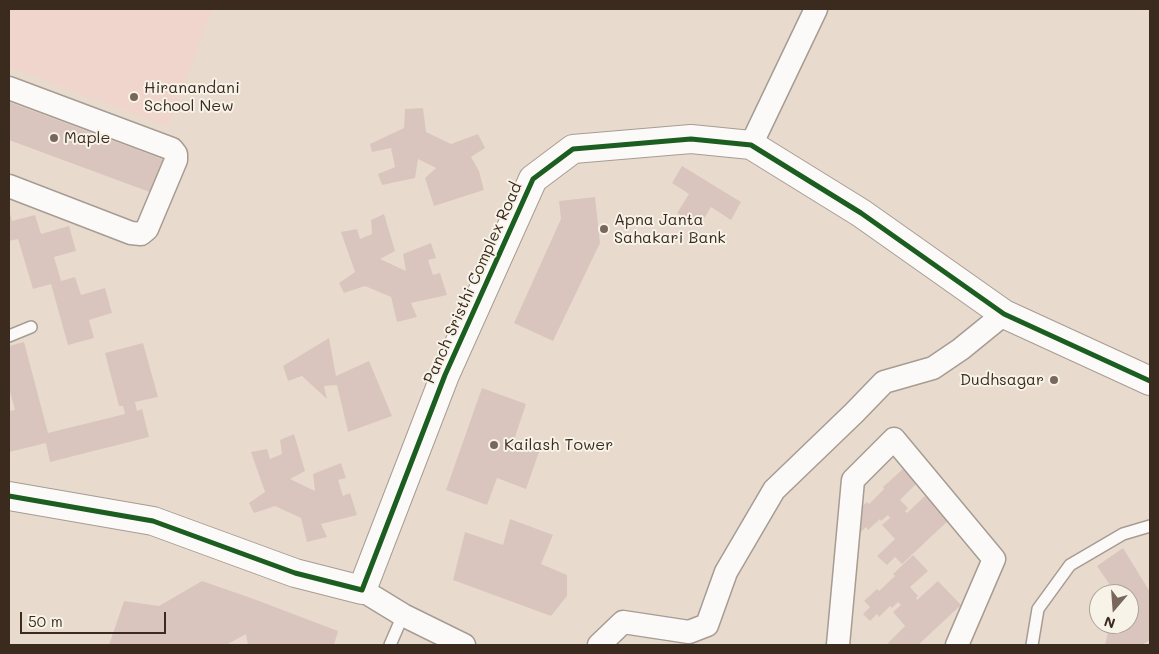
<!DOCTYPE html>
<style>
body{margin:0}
#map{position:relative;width:1159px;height:654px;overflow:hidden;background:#e8dbcd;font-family:Mali,sans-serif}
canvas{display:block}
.frame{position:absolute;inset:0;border:10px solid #3b2a1e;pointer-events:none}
.north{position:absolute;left:1089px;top:584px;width:50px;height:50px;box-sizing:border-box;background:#f7f3e8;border:1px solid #aca397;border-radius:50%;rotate:198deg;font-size:14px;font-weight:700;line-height:20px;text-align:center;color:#3b2a1e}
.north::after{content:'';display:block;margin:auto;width:18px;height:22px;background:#78685b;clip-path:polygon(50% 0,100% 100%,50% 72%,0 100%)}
.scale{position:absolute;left:20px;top:612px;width:146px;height:22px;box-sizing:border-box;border:2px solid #3b2a1e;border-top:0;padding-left:6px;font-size:15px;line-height:18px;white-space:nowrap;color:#3b2a1e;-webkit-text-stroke:4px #f7f3e8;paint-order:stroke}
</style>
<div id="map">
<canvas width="1159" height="654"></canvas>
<div class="frame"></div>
<div class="north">N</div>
<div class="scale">50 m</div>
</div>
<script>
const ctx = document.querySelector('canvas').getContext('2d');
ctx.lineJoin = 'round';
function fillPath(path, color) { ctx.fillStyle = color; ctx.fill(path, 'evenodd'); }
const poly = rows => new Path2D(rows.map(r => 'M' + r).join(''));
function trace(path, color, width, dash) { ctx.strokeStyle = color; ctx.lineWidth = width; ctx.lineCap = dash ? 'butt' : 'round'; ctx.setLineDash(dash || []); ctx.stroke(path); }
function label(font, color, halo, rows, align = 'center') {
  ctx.font = font + ' Mali,sans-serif'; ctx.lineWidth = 4; ctx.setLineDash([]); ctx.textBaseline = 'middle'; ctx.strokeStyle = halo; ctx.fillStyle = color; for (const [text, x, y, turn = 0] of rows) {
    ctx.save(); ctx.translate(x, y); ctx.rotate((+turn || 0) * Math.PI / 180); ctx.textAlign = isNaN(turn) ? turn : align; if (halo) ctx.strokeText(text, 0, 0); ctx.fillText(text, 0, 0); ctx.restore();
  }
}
fillPath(poly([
 [9,9,213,9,168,127,9,67]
]), '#f0d5cd');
fillPath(poly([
 [9,102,167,161,155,194,9,140],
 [423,108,426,132,451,144,478,134,485,148,471,157,479,171,484,190,434,206,425,178,436,168,418,159,415,178,382,185,378,174,395,167,391,148,372,152,370,144,404,128,405,109],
 [682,166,741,202,731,220,711,207,699,227,677,213,689,194,672,183],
 [595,197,600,243,553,341,514,323,561,219,559,201],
 [9,210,12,221,35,215,41,234,69,226,76,251,54,257,61,281,75,277,81,295,105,288,112,313,89,320,94,338,68,345,51,284,33,289,18,239,9,241],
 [384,214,395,251,380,259,406,271,403,254,431,243,436,258,428,260,433,275,440,273,447,295,411,303,417,317,397,322,391,297,365,286,344,293,339,283,355,272,341,232,357,229,360,239,372,234,371,220],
 [329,338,336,376,369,361,392,416,348,432,337,385,324,386,327,399,302,376,288,381,283,366],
 [24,342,48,433,125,414,123,406,119,406,105,353,143,343,158,397,135,402,137,411,142,409,149,437,50,462,46,443,9,452,9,411,15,410,9,388,9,346],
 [482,388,526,404,514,440,540,449,526,489,497,478,487,505,446,490],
 [294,434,305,471,290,479,315,491,313,474,341,463,346,478,338,480,343,496,350,493,357,515,321,524,327,537,307,542,301,518,275,506,254,513,249,503,265,492,251,452,267,449,270,459,282,454,280,440],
 [903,469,917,483,900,500,908,508,905,511,907,513,928,493,951,518,902,564,895,557,887,565,877,556,895,539,882,525,890,518,888,515,881,521,880,519,868,530,866,527,859,534,854,514,867,502,869,504,884,489,883,487],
 [510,519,553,535,541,564,567,575,567,596,551,616,453,580,465,532,503,545],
 [1123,548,1150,592,1150,640,1142,645,1105,645,1110,624,1129,624,1129,594,1116,594,1097,566],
 [913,555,928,571,910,587,918,596,916,598,917,600,938,581,961,605,918,645,890,645,888,643,905,626,893,612,901,605,898,602,892,608,890,606,879,617,877,614,870,621,863,614,870,607,864,601,877,589,879,591,895,576,893,574],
 [202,581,251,598,338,631,334,645,248,645,246,634,226,645,109,645,124,601,159,606]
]), '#d9c5be');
const service = poly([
 [9,336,31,327],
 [390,645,403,615],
 [1032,645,1038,609,1070,565,1123,534,1150,526]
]);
const minor = poly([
 [9,88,172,149,176,154,176,160,147,229,141,234,131,233,9,186],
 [751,145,816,9],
 [362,590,403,615,464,645],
 [599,645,623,622,689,632,707,625,726,572,774,490,854,413,884,382,933,368,961,349,1004,314],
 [838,645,853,480,894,439,994,559,957,645]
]);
const tertiary = poly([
 [9,496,153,521,295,573,362,590,445,375,533,179,573,149,691,139,751,145,861,213,1004,314,1150,381]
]);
trace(service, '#a69c93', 14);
trace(minor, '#a69c93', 25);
trace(tertiary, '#a69c93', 30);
trace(service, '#fcfaf8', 11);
trace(minor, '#fcfaf8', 22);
trace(tertiary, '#fcfaf8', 28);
trace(poly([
 [9,496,153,521,295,573,362,590,445,375,533,179,573,149,691,139,751,145,861,213,1004,314,1150,381]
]), '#1b5e20', 5);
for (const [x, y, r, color] of [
 [134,97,5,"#78685b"],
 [54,138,5,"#78685b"],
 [604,229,5,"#78685b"],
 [1054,380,5,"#78685b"],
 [494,445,5,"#78685b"]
]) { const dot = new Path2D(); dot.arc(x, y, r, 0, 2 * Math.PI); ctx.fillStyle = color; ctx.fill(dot); trace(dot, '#f7f3e8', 2); }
label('16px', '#3b2a1e', '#f7f3e8', [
 ["Hiranandani",144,88],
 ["School New",144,106],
 ["Maple",64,138],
 ["Apna Janta",614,220],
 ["Sahakari Bank",614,238],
 ["Dudhsagar",1044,380,"right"],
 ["Kailash Tower",504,445]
], 'left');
label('16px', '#3b2a1e', '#f7f3e8', [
 ["Panch Sristhi Complex Road",473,283,-66]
]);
</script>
